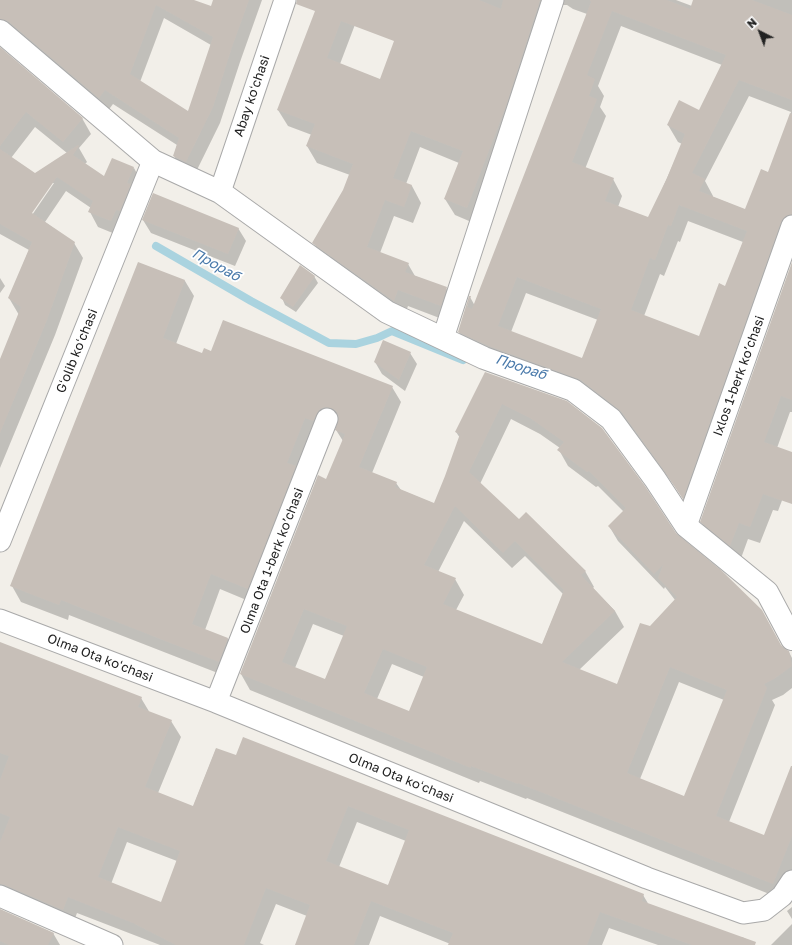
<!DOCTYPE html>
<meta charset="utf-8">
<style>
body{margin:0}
#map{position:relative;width:792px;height:945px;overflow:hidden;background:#f2efe9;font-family:"Golos Text",sans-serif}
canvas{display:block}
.north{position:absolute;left:740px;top:12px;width:40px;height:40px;-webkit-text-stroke:3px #fff;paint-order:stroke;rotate:318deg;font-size:11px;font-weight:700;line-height:16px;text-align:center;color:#222}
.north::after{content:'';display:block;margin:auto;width:14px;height:18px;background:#222;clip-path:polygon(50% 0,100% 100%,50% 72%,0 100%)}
</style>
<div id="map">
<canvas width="792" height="945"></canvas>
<div class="north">N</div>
</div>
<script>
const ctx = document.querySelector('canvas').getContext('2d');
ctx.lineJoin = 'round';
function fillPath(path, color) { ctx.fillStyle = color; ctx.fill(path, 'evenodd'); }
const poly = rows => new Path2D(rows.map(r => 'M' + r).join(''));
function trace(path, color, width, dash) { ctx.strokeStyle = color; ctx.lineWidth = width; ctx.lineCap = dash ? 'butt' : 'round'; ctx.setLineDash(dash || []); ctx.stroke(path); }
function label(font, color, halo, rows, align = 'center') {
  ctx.font = font + ' "Golos Text",sans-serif'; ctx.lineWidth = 3.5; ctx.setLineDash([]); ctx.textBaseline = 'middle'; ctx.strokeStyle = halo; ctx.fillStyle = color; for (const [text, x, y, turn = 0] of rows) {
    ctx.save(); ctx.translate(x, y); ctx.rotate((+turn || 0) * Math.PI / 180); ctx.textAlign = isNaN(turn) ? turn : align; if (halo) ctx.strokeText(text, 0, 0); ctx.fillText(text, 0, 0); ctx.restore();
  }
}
fillPath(poly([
 [0,0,191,0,211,8,214,0,262,0,240,62,220,123,194,176,182,170,174,156,177,145,113,104,107,112,0,27],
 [164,18,211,45,188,113,140,82],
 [320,0,362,0,356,22,340,64,381,80,410,0,676,0,692,6,694,0,792,0,792,235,693,514,676,488,632,428,591,396,468,348,459,332,470,297,475,306,587,14,573,9,567,5,560,5,476,224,455,215,445,199,459,163,420,147,406,184,412,186,421,203,413,223,394,216,380,253,408,264,415,276,446,288,456,305,450,322,408,306,404,317,323,260,314,243,344,191,350,175,317,163,307,146,312,135,288,126,278,110],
 [621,26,722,65,700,111,668,125,678,142,682,144,649,219,618,207,622,196,613,179,585,169,606,116,600,107,604,96,598,86],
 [749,96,791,112,769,173,746,210,713,197,713,196,705,181],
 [688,221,743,242,726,287,700,338,644,316,660,274,664,276,678,241,680,242],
 [526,293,598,320,582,359,511,332],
 [0,49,82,118,91,134,79,148,87,162,85,164,104,178,134,168,142,183,120,236,98,227,90,212,91,208,66,191,45,222,74,243,83,258,55,335,0,468,0,362,19,315,9,298,29,250,0,234],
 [35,127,67,153,35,175,11,158],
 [52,183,54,183,30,218,29,216],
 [143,220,238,228,246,241,235,266,151,233],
 [139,263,185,281,194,296,176,344,202,354,211,352,392,387,401,402,372,473,396,483,401,490,435,504,460,438,456,432,486,373,675,534,782,647,789,652,792,658,792,688,783,695,772,700,775,705,729,822,764,836,792,783,792,874,782,899,527,798,526,799,480,781,479,783,250,690,241,674,327,480,343,441,336,430,338,423,334,423,256,604,220,589,205,630,228,639,237,654,228,677,69,615,68,620,21,602,12,586],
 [511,419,540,434,560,448,559,450,568,466,596,487,598,486,624,512,609,526,618,541,664,589,665,587,675,600,650,628,617,685,579,670,624,627,615,611,593,588,594,587,585,571,519,521,480,484],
 [464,521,512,568,525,556,563,594,542,645,456,610,464,595,455,579,438,572],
 [313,624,344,636,325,680,295,668],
 [392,664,424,677,410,713,377,699],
 [679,682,724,700,685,797,640,779],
 [792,265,792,412,790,412,777,448,792,463,792,474,778,511,773,510,760,543,748,539,740,561,711,538,701,521],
 [314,276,318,283,296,312,285,305,282,298],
 [0,278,5,286,0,293],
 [410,353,417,364,405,391,382,374,375,362],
 [0,643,141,698,150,713,171,721,181,737,158,793,193,807,216,749,643,895,649,905,741,938,742,937,750,941,754,945,658,945,609,928,602,945,453,945,380,916,369,945,296,945,307,916,276,904,260,943,264,945,160,945,77,913,72,926,0,905],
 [357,822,406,841,388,886,339,867],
 [127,842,177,861,162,903,111,884],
 [792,907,792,919,787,911],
 [0,910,53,933,60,945,0,945],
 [792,924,792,945,771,945]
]), '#0003');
trace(poly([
 [156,246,251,301,329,343,356,344,377,338,392,331,463,360]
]), '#aad3df', 8);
fillPath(poly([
 [0,0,194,0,211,6,213,0,249,0,232,47,213,107,186,162,173,156,179,138,105,90,99,98,8,21,0,19],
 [156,5,213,37,188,111,130,74],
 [297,0,479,0,501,9,503,0,540,0,506,106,467,208,444,199,463,151,411,131,393,178,412,185,404,207,385,200,367,247,409,263,405,272,447,287,441,306,398,290,394,301,312,243,343,190,353,164,306,146,315,124,277,110,315,11,296,4],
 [341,21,394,41,380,79,327,58],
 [590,0,667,0,690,9,693,0,752,0,792,15,792,100,739,80,692,173,705,179,699,191,745,209,761,169,768,172,790,113,792,114,792,214,785,217,781,222,683,499,665,472,621,411,581,380,489,346,458,332,469,296,471,296,467,307,472,309,591,2],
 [612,11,726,55,699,110,679,100,667,125,685,134,667,178,648,217,605,201,614,178,572,162,597,99,589,96,595,79,587,75],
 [679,205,747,231,725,286,719,283,699,336,631,310,650,258,655,260,668,225,671,226],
 [517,277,601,309,582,358,498,326],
 [0,47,83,118,63,142,26,112,0,146],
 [78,145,79,146,73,155,104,176,112,158,134,167,127,183,131,184,120,211,116,210,111,221,88,212,93,201,57,177,32,213,75,242,47,320,0,433,0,359,21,307,8,298,32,242,0,224,0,149,35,173],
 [153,193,239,228,228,254,142,220],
 [138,262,185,280,163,338,202,353,204,348,211,351,223,320,393,386,359,467,397,482,395,487,434,503,445,476,460,434,455,432,485,372,567,401,602,428,645,486,676,533,721,570,762,610,781,645,785,649,789,651,792,666,774,679,764,684,767,688,716,816,764,835,791,766,792,766,792,836,773,884,518,783,518,784,471,766,471,768,240,674,318,475,326,479,345,434,335,430,339,417,336,411,331,408,325,407,320,409,313,421,305,418,287,463,296,466,248,589,211,574,192,624,228,638,219,662,61,600,59,605,10,586],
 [502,404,530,418,564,442,557,450,587,472,589,471,626,508,608,526,654,574,663,565,658,578,677,597,650,626,640,623,617,684,562,662,615,611,581,575,586,571,526,512,519,519,469,472],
 [455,506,503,553,515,541,564,590,542,644,443,604,456,578,424,565],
 [304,609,347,626,325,679,282,662],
 [383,649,427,667,409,711,364,693],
 [670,667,727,690,684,796,627,773],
 [792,262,792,400,781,396,764,442,792,452,792,504,763,494,750,527,739,523,730,546,700,522],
 [300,265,315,276,293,307,280,298],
 [383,340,411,352,399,380,374,362],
 [0,642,142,697,138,707,172,720,145,787,193,806,216,748,236,755,243,737,644,894,642,901,756,942,755,945,692,945,600,912,587,945,448,945,453,933,371,901,354,945,295,945,310,905,266,888,244,945,176,945,133,923,68,897,63,910,5,885,0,884,0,842,10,817,0,813,0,780,9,756,0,753],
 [348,806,409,830,388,885,326,861],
 [118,827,180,851,161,902,98,877],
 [0,909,54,933,48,945,9,945,0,941]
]), '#c7bfb8');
const minor = poly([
 [220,192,285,0],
 [443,338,553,0],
 [686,526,792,226],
 [0,541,153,161],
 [0,620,216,702,647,878,743,913,764,910,782,896,792,881],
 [216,702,327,419],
 [0,896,112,945]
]);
const tertiary = poly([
 [0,31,153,161,220,192,387,312,484,358,573,390,611,419,655,479,686,526,767,592,792,639]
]);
trace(minor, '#a9a9a9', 23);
trace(tertiary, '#a9a9a9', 24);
trace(minor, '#fff', 21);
trace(tertiary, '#fff', 22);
label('13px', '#222', '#fff', [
 ["Abay koʻchasi",252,96,-71],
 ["Gʻolib koʻchasi",77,351,-68],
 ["Ixlos 1-berk koʼchasi",739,376,-70],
 ["Olma Ota 1-berk koʼchasi",272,561,-69],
 ["Olma Ota koʻchasi",100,658,21],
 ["Olma Ota koʻchasi",401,778,22]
]);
label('italic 14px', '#4a7aab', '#fff', [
 ["Прораб",216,265,29],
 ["Прораб",521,367,19]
]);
</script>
